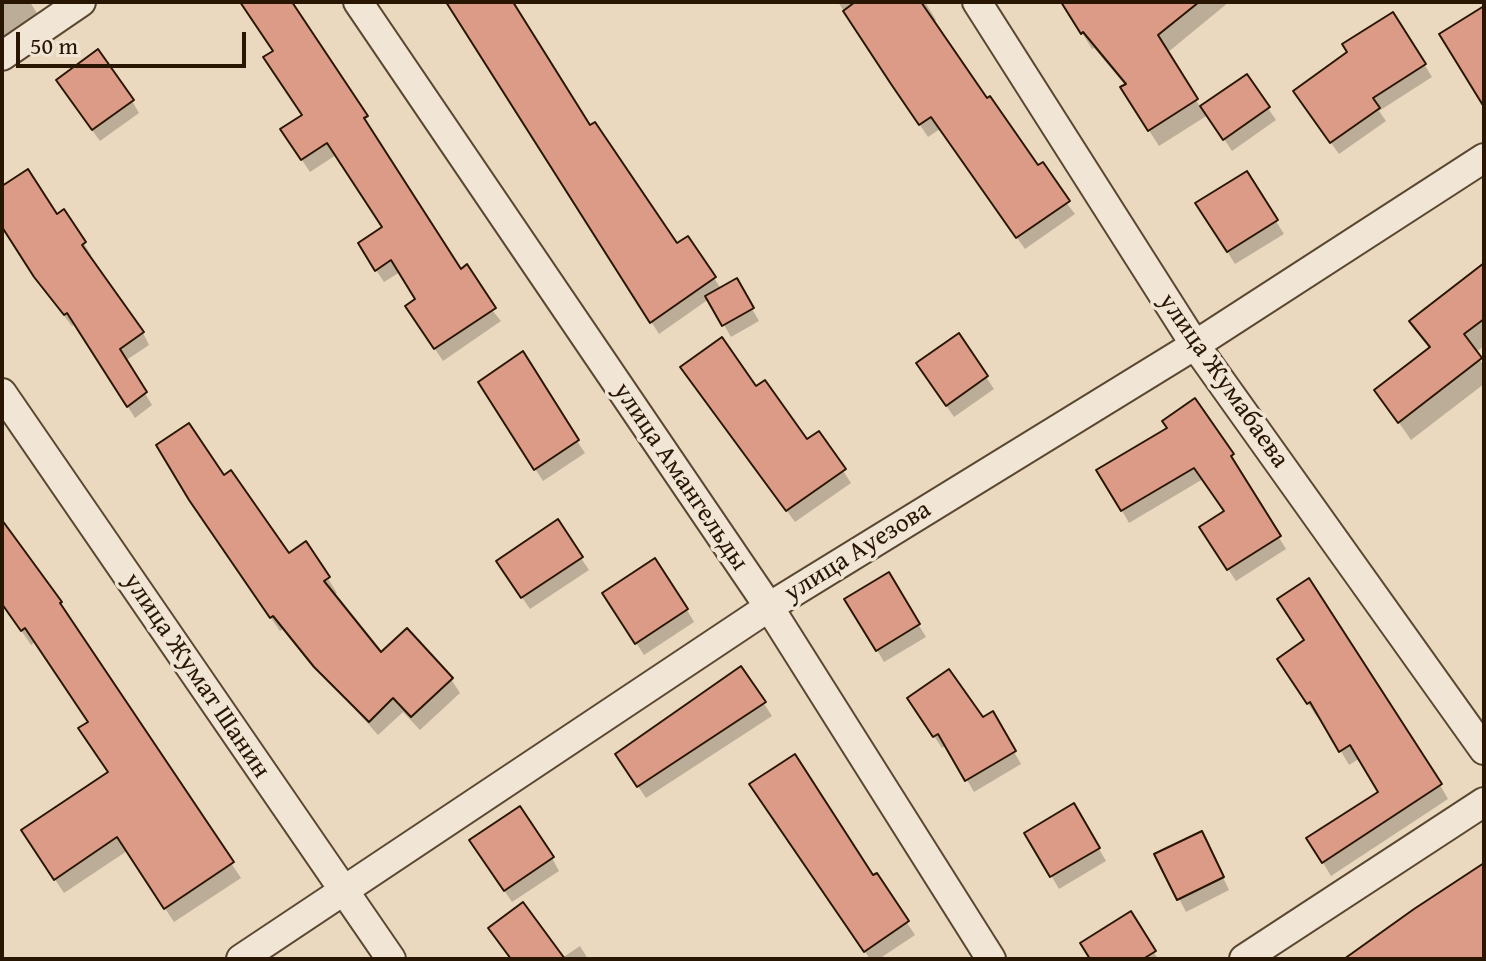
<!DOCTYPE html>
<meta charset="utf-8">
<style>
body{margin:0}
#map{position:relative;width:1486px;height:961px;overflow:hidden;background:#ead9be;font-family:"Gentium Book Plus",serif}
canvas{display:block}
.frame{position:absolute;inset:0;border:4px solid #291602;pointer-events:none}
.scale{position:absolute;left:16px;top:32px;width:230px;height:36px;box-sizing:border-box;border:4px solid #291602;border-top:0;padding-left:10px;font-size:24px;line-height:28px;white-space:nowrap;color:#291602;-webkit-text-stroke:6px #f1e6d5;paint-order:stroke}
</style>
<div id="map">
<canvas width="1486" height="961"></canvas>
<div class="frame"></div>
<div class="scale">50 m</div>
</div>
<script>
const ctx = document.querySelector('canvas').getContext('2d');
ctx.lineJoin = 'round';
function fillPath(path, color) { ctx.fillStyle = color; ctx.fill(path, 'evenodd'); }
const poly = rows => new Path2D(rows.map(r => 'M' + r).join(''));
function trace(path, color, width, dash) { ctx.strokeStyle = color; ctx.lineWidth = width; ctx.lineCap = dash ? 'butt' : 'round'; ctx.setLineDash(dash || []); ctx.stroke(path); }
function label(font, color, halo, rows, align = 'center') {
  ctx.font = font + ' "Gentium Book Plus",serif'; ctx.lineWidth = 7; ctx.setLineDash([]); ctx.textBaseline = 'middle'; ctx.strokeStyle = halo; ctx.fillStyle = color; for (const [text, x, y, turn = 0] of rows) {
    ctx.save(); ctx.translate(x, y); ctx.rotate((+turn || 0) * Math.PI / 180); ctx.textAlign = isNaN(turn) ? turn : align; if (halo) ctx.strokeText(text, 0, 0); ctx.fillText(text, 0, 0); ctx.restore();
  }
}
fillPath(poly([
 [2,2,30,2,38,15,2,38],
 [242,2,292,2,460,271,501,321,443,361,415,319,417,300,400,272,384,282,367,256,384,229,336,155,310,172,290,142,304,116,274,50],
 [447,2,512,2,589,127,677,246,714,278,721,289,736,281,759,321,731,337,709,299,659,334],
 [838,2,925,2,936,20,933,23,986,100,1075,214,1025,249,940,129,928,137],
 [1063,2,1229,2,1167,53,1201,108,1246,76,1276,120,1232,151,1208,115,1159,146,1132,104,1126,86,1094,48,1092,49],
 [1393,14,1432,77,1379,111,1386,121,1339,154,1303,104,1349,53],
 [65,93,132,101,139,113,100,141],
 [1246,173,1284,234,1235,264,1205,216],
 [2,189,57,216,64,212,91,255,88,257,143,333,149,345,125,361,152,405,135,418,75,324,72,326,43,289,2,225],
 [1484,266,1484,346,1475,353,1484,366,1484,384,1411,440,1377,391,1430,350,1412,322],
 [682,367,756,389,807,442,819,434,851,483,795,522],
 [926,376,986,377,994,389,954,417],
 [487,395,577,441,585,453,543,481],
 [1194,401,1232,455,1239,468,1237,470,1286,549,1236,581,1209,540,1226,512,1203,479,1129,523,1099,470,1169,429],
 [223,478,288,556,306,544,337,593,333,595,381,655,451,679,460,693,420,730,403,712,378,735,283,629,280,631,200,515],
 [2,523,61,603,67,618,241,878,174,922,127,851,64,893,32,845,109,773,90,723,35,642,31,645,2,602],
 [581,558,589,570,530,609,506,574],
 [888,575,926,637,884,662,847,599],
 [612,606,687,610,694,622,644,655],
 [741,669,772,716,646,798,625,767],
 [1288,674,1440,785,1448,799,1331,876,1308,838,1381,793,1360,758,1349,765,1320,715,1317,717],
 [917,711,982,720,992,714,1021,764,974,792,947,745,942,748],
 [759,797,873,878,876,876,915,935,879,959,870,959],
 [1074,806,1106,861,1059,889,1027,834],
 [1208,846,1229,890,1186,912,1157,855],
 [479,853,552,858,559,871,512,902],
 [1130,914,1158,959,1092,959],
 [498,941,562,958,580,946,588,959,510,959]
]), '#0003');
const building = poly([
 [240,2,292,2,368,116,364,118,461,269,467,264,496,308,434,349,405,306,415,299,391,260,375,271,358,243,382,227,327,143,301,160,280,129,302,115,263,57,273,51,240,2],
 [446,2,513,2,590,125,595,122,677,243,688,236,716,277,650,323,446,2],
 [855,2,921,2,987,98,990,96,1038,165,1043,162,1070,201,1016,238,931,117,919,125,891,84,843,11,855,2],
 [1061,2,1199,2,1158,35,1198,99,1148,131,1120,87,1126,84,1083,32,1081,34,1061,2],
 [1484,6,1484,107,1439,34,1484,6],
 [1393,12,1426,64,1373,98,1380,108,1330,143,1293,91,1347,52,1342,44,1393,12],
 [98,49,134,100,92,130,56,80,98,49],
 [1247,74,1270,107,1223,140,1200,106,1247,74],
 [28,169,57,214,64,209,86,242,82,245,144,332,120,349,147,392,127,407,67,313,64,315,34,277,2,227,2,186,28,169],
 [1247,171,1278,220,1227,252,1195,203,1247,171],
 [1484,263,1484,319,1464,334,1482,358,1398,423,1374,390,1430,347,1409,321,1484,263],
 [737,278,754,308,722,326,705,296,737,278],
 [959,333,988,376,946,406,916,363,959,333],
 [722,337,756,386,765,380,807,439,819,431,846,469,786,511,680,367,722,337],
 [523,351,579,440,534,470,478,382,523,351],
 [1195,398,1234,454,1231,456,1281,536,1227,570,1199,527,1224,511,1194,468,1121,511,1096,470,1167,428,1162,421,1195,398],
 [189,423,224,475,231,470,289,553,306,541,330,577,324,581,381,652,407,628,453,678,411,717,393,698,369,722,314,667,273,616,270,618,189,500,156,445,189,423],
 [558,519,583,557,521,598,496,561,558,519],
 [2,520,62,602,60,603,234,862,164,909,117,837,54,880,21,830,108,772,78,728,88,722,25,628,21,631,2,604,2,520],
 [655,558,688,609,635,644,602,593,655,558],
 [889,572,920,624,876,651,844,599,889,572],
 [1309,578,1442,784,1322,863,1306,838,1378,792,1350,745,1339,752,1310,702,1307,704,1277,659,1304,640,1277,599,1309,578],
 [741,666,766,702,637,787,615,754,741,666],
 [949,669,983,717,993,711,1016,751,965,781,938,734,933,737,907,698,949,669],
 [795,754,873,875,877,873,909,921,864,952,749,784,795,754],
 [1074,803,1100,848,1050,877,1024,833,1074,803],
 [520,806,554,857,504,891,469,840,520,806],
 [1202,831,1224,877,1177,900,1154,854,1202,831],
 [1484,863,1484,959,1344,959,1414,909,1484,863],
 [523,902,565,959,511,959,488,928,523,902],
 [1131,911,1156,951,1143,959,1090,959,1080,943,1131,911]
]);
fillPath(building, '#dc9b87');
trace(building, '#291602', 2);
const minor = poly([
 [358,2,769,607,991,959],
 [977,2,1195,345,1484,750],
 [2,56,81,2],
 [2,393,391,959],
 [241,959,769,607,1195,345,1484,158],
 [1244,959,1484,802]
]);
trace(minor, '#594731', 32);
trace(minor, '#f1e6d5', 28);
label('26px', '#291602', '#f1e6d5', [
 ["улица Жумабаева",1223,381,55],
 ["улица Амангельды",680,477,56],
 ["улица Ауезова",858,552,-32],
 ["улица Жумат Шанин",196,676,56]
]);
</script>
